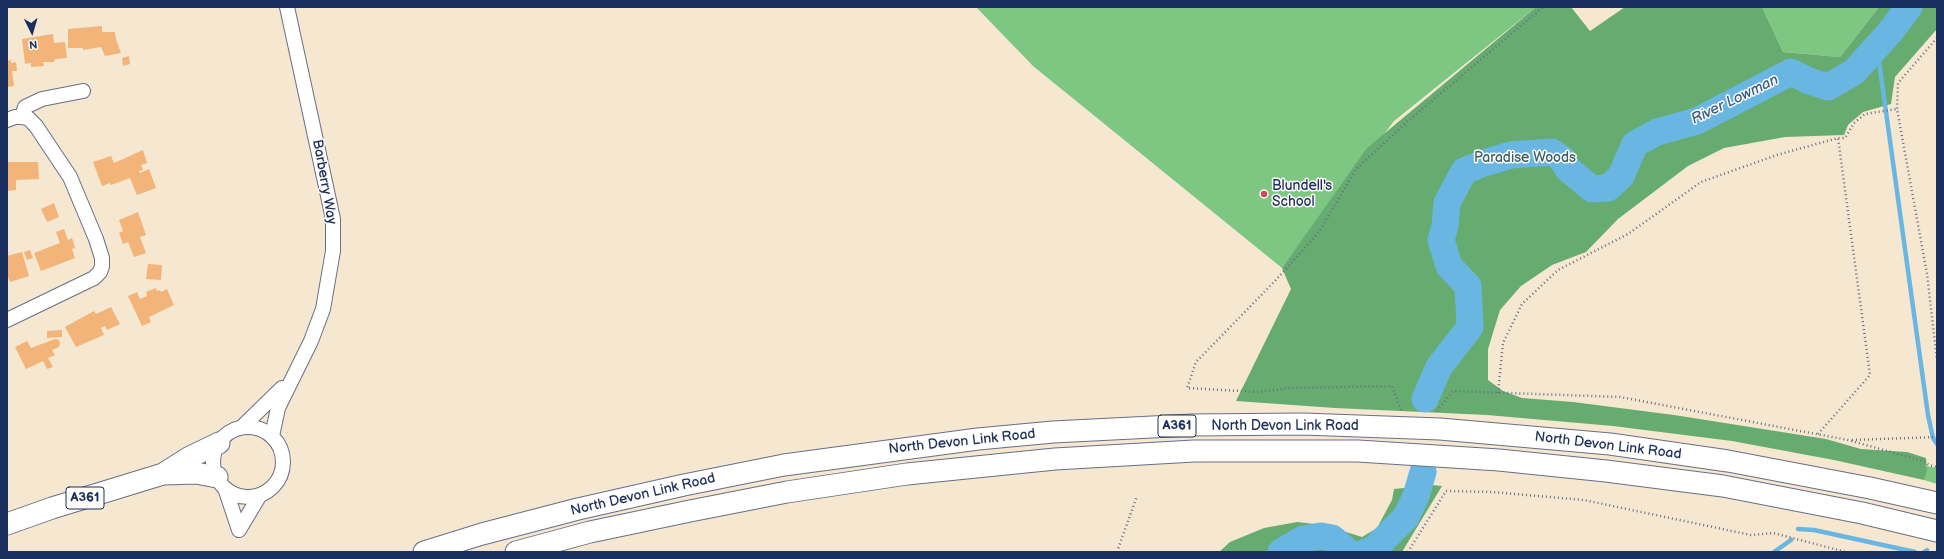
<!DOCTYPE html>
<style>
body{margin:0}
#map{position:relative;width:1944px;height:559px;overflow:hidden;background:#f5e7d0;font-family:"Balsamiq Sans",sans-serif}
canvas{display:block}
.frame{position:absolute;inset:0;border:8px solid #1b2f5e;pointer-events:none}
.north{position:absolute;left:12px;top:12px;width:40px;height:40px;-webkit-text-stroke:3px #fdfcf7;paint-order:stroke;rotate:175deg;font-size:11px;font-weight:700;line-height:16px;text-align:center;color:#1b2f5e}
.north::after{content:'';display:block;margin:auto;width:14px;height:18px;background:#1b2f5e;clip-path:polygon(50% 0,100% 100%,50% 72%,0 100%)}
</style>
<div id="map">
<canvas width="1944" height="559"></canvas>
<div class="frame"></div>
<div class="north">N</div>
</div>
<script>
const ctx = document.querySelector('canvas').getContext('2d');
ctx.lineJoin = 'round';
function fillPath(path, color) { ctx.fillStyle = color; ctx.fill(path, 'evenodd'); }
const poly = rows => new Path2D(rows.map(r => 'M' + r).join(''));
function trace(path, color, width, dash) { ctx.strokeStyle = color; ctx.lineWidth = width; ctx.lineCap = dash ? 'butt' : 'round'; ctx.setLineDash(dash || []); ctx.stroke(path); }
function label(font, color, halo, rows, align = 'center') {
  ctx.font = font + ' "Balsamiq Sans",sans-serif'; ctx.lineWidth = 3; ctx.setLineDash([]); ctx.textBaseline = 'middle'; ctx.strokeStyle = halo; ctx.fillStyle = color; for (const [text, x, y, turn = 0] of rows) {
    ctx.save(); ctx.translate(x, y); ctx.rotate((+turn || 0) * Math.PI / 180); ctx.textAlign = isNaN(turn) ? turn : align; if (halo) ctx.strokeText(text, 0, 0); ctx.fillText(text, 0, 0); ctx.restore();
  }
}
fillPath(poly([
 [976,7,1536,7,1394,121,1282,268,1033,66],
 [1762,7,1879,7,1840,57,1783,52],
 [1927,466,1937,468,1937,484,1924,480]
]), '#7ec783');
fillPath(poly([
 [1536,7,1571,7,1590,31,1625,7,1762,7,1783,52,1840,57,1879,7,1937,7,1937,29,1895,77,1891,104,1863,112,1848,125,1844,135,1785,137,1724,148,1688,166,1618,219,1586,252,1552,265,1521,286,1500,310,1488,349,1488,380,1503,391,1522,398,1573,402,1674,415,1826,439,1861,449,1907,452,1926,458,1927,471,1924,480,1834,460,1732,441,1613,426,1487,415,1335,408,1236,401,1291,289,1282,268,1367,148],
 [1432,485,1442,486,1402,552,1219,552,1230,542,1264,528,1297,522,1324,525,1362,537,1377,528,1392,500,1394,489]
]), '#66ac71');
trace(poly([
 [1877,47,1928,415,1933,438,1937,444],
 [1798,529,1814,530,1915,552],
 [1774,552,1791,540],
 [1924,552,1927,550,1927,552]
]), '#69b6e3', 4.5);
trace(poly([
 [1425,399,1439,367,1470,327,1468,286,1449,266,1441,240,1445,226,1447,203,1464,171,1484,163,1511,155,1552,152,1562,159,1568,169,1592,189,1608,188,1621,176,1635,144,1657,132,1697,121,1791,72,1809,81,1828,87,1854,72,1890,32,1909,7],
 [1281,552,1303,539,1321,536,1332,538,1348,552],
 [1366,552,1375,548,1406,517,1416,496,1423,472]
]), '#69b6e3', 27);
fillPath(poly([
 [102,26,102,32,115,32,116,39,121,53,105,56,101,47,83,50,83,48,68,48,68,29],
 [53,34,54,43,65,42,67,58,55,59,54,62,43,62,44,66,31,67,31,63,25,64,22,39],
 [129,56,130,64,123,66,122,58],
 [11,60,11,63,16,62,17,71,12,71,14,86,7,87,7,61],
 [143,150,147,163,141,165,143,170,139,171,140,173,149,169,156,188,137,195,130,178,111,185,110,183,102,186,93,162,111,156,114,163],
 [7,162,38,162,39,179,16,180,16,190,7,191],
 [54,203,59,217,47,222,41,209],
 [138,212,146,235,140,237,146,253,134,257,128,242,123,244,119,233,123,231,119,220],
 [64,229,68,240,72,238,75,248,72,249,75,258,41,271,34,253,60,243,56,232],
 [30,250,33,258,27,260,24,252],
 [22,252,29,276,10,282,8,277,7,278,7,256],
 [148,264,162,265,161,280,146,279],
 [156,288,157,291,160,290,161,292,167,289,174,305,149,317,151,322,142,326,128,296,137,292,140,299,147,296,146,292],
 [111,307,120,324,107,330,105,326,101,328,104,335,76,347,65,327,94,311,96,314],
 [62,330,62,337,47,338,47,331],
 [55,339,59,340,60,343,59,347,52,350,55,355,48,358,53,367,47,369,43,361,26,369,15,347,27,341,31,348]
]), '#f2b479');
const minor = poly([
 [7,120,15,117,22,117,25,107,42,99,83,91],
 [7,320,94,278,100,272,102,266,102,258,96,239,70,177,36,126,28,118,22,117],
 '213 462a35 35 0 1 1 70 0a35 35 0 1 1-70 0Z',
 [242,427,282,388],
 [272,436,278,408,311,341,323,309,333,251,333,219,330,205,287,7],
 [225,488,239,530],
 [239,530,260,495]
]);
const highway = poly([
 [164,474,196,473,217,477],
 [7,524,52,508,163,474,190,457,219,443],
 [424,552,482,534,578,509,684,485,784,465,978,439,1053,432,1192,425,1303,424,1440,429,1610,444,1728,461,1870,488,1937,503],
 [516,552,590,532,690,511,787,492,907,474,1055,459,1194,451,1358,451,1499,460,1606,471,1723,486,1862,513,1937,531]
]);
trace(minor, '#676f86', 16);
trace(highway, '#676f86', 23);
trace(poly([
 [1937,38,1898,83,1897,109,1927,274,1937,360],
 [1498,393,1503,343,1522,304,1558,270,1628,234,1701,182,1777,155,1838,138,1845,138,1854,123,1865,114,1897,109],
 [1401,410,1392,386,1290,388,1258,392,1187,388,1196,362,1275,281,1319,232,1356,169,1408,121,1543,7],
 [1437,411,1453,391,1620,397,1848,440,1923,461,1929,465,1937,467],
 [1818,434,1870,375,1838,138],
 [1852,440,1937,437],
 [1117,552,1137,496],
 [1408,552,1446,491,1492,492,1584,500,1751,535,1773,533,1846,552]
]), '#676f86', 2.5, [1, 3]);
trace(minor, '#fff', 14);
trace(highway, '#fff', 21);
for (const [x, y, r, color] of [
 [1264,194,4,"#d1495b"]
]) { const dot = new Path2D(); dot.arc(x, y, r, 0, 2 * Math.PI); ctx.fillStyle = color; ctx.fill(dot); trace(dot, '#fdfcf7', 1.5); }
for (const [x, y, w] of [
 [1177,426,38],
 [85,498,38]
]) { const box = new Path2D(); box.roundRect(x - w / 2, y - 11, w, 22, 3); ctx.fillStyle = '#fdfcf7'; ctx.fill(box); trace(box, '#1b2f5e', 1); }
label('bold 13px', '#1b2f5e', null, [
 ["A361",1177,426],
 ["A361",85,498]
]);
label('14px', '#395d69', '#fdfcf7', [
 ["Paradise Woods",1525,158]
]);
label('14px', '#1b2f5e', '#fdfcf7', [
 ["Barberry Way",324,182,80],
 ["North Devon Link Road",1285,426],
 ["North Devon Link Road",962,442,-6],
 ["North Devon Link Road",1608,446,7],
 ["North Devon Link Road",643,495,-13]
]);
label('14px', '#1b2f5e', '#fdfcf7', [
 ["Blundell's",1272,186],
 ["School",1272,202]
], 'left');
label('italic 15px', '#365e8d', '#fdfcf7', [
 ["River Lowman",1735,100,-26]
]);
</script>
